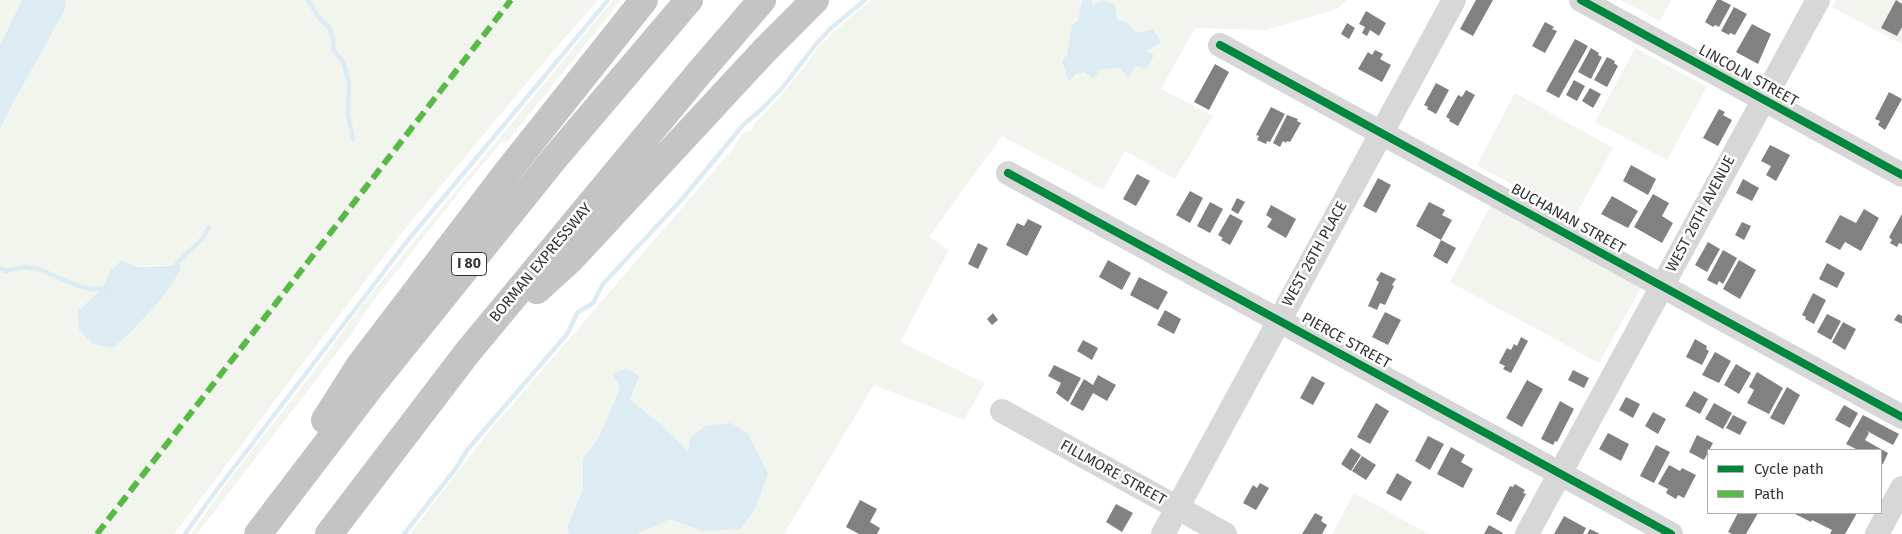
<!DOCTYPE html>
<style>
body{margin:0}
#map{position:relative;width:1902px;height:534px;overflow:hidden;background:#fff;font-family:"Fira Sans",sans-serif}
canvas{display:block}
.legend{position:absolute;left:1707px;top:449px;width:175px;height:65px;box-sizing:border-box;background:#fff;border:1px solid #adadad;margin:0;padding:6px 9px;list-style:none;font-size:15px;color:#333}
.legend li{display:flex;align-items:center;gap:10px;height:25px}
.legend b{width:25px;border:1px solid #adadad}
</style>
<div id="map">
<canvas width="1902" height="534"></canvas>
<ul class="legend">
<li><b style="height:6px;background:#00873e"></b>Cycle path</li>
<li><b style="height:6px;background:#58b947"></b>Path</li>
</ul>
</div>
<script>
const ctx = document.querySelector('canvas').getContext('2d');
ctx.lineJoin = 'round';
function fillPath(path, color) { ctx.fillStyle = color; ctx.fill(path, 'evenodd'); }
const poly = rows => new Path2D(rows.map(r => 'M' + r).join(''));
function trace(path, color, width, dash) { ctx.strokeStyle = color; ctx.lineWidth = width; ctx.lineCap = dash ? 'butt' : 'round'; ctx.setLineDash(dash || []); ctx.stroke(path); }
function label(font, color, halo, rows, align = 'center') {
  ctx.font = font + ' "Fira Sans",sans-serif'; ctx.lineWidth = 5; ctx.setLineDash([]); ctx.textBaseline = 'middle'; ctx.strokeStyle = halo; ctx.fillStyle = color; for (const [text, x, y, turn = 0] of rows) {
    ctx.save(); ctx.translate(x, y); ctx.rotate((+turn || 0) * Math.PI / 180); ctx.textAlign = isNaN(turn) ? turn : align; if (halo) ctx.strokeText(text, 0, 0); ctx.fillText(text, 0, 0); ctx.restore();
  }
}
fillPath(poly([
 [0,0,22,0,0,45],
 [66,0,598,0,544,62,400,235,174,534,0,534,0,129,13,103,55,28,65,9],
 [181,259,163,297,133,330,113,348,79,311,103,288,110,271,151,265,171,266],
 [613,0,621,0,507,142,501,143,462,189,370,305,353,332,197,534,191,534,229,480,317,367,361,306],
 [872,0,1347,0,1337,9,1265,30,1195,28,1161,89,1213,116,1175,179,1125,151,1103,190,1002,136,929,237,949,250,900,342,985,383,964,420,874,385,784,534,599,534,688,452,657,421,629,400,613,375,620,388,598,439,583,459,583,489,567,527,569,534,410,534,487,434,732,150,743,133,752,130,755,123,768,110,806,65,818,47,851,16],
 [1620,0,1671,0,1660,21],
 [1836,0,1902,0,1902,44,1832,7],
 [1635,48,1707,87,1667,160,1595,122],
 [1515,93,1613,148,1574,218,1477,165],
 [1492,203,1642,286,1599,363,1450,282],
 [1354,493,1429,534,1332,534]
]), '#f1f5ed');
fillPath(poly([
 [22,0,66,0,65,9,55,28,13,103,0,129,0,45],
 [1083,0,1091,0,1093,6,1102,0,1115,5,1117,19,1128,23,1135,33,1153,29,1161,42,1146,51,1154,55,1147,69,1136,66,1128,77,1120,68,1100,69,1094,78,1084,72,1076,74,1069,81,1062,61,1067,55,1072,25,1078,21,1080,9],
 [181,259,180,271,163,297,133,330,113,348,93,344,79,330,78,311,103,288,110,271,122,260,136,267,171,266],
 [626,368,639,376,630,400,657,421,688,451,690,438,706,426,731,423,748,434,768,474,755,509,740,529,702,531,670,519,636,534,569,534,567,527,583,489,583,459,598,439,620,388,613,375]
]), '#ddebf3');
trace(poly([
 [308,0,319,18,329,27,333,38,334,51,343,61,349,83,348,115,353,139],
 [177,263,202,239,209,227],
 [0,268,6,271,24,267,39,269,78,286,92,289,108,288],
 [185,534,213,495,408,240,608,0],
 [404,534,457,467,467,450,568,333,577,313,593,303,603,284,683,198,744,124,762,109,783,87,816,44,830,29,865,0]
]), '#ddebf3', 4.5);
fillPath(poly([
 [1476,0,1493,0,1473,36,1460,29],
 [1717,0,1721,0,1731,5,1719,27,1715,25,1713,27,1705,22],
 [1896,0,1902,4,1902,27,1897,36,1881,28],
 [1734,7,1747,14,1735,35,1730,33,1729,35,1721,31],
 [1366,11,1386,23,1379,36,1370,30,1367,36,1362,33,1365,27,1359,24],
 [1545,22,1554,27,1552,29,1557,31,1545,53,1532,46],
 [1347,23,1355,28,1349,39,1341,34],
 [1752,24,1771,34,1758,64,1736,52],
 [1575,39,1588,46,1559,98,1546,91],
 [1591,48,1599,53,1598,55,1602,57,1591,79,1578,72],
 [1375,50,1383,54,1380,59,1391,65,1382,82,1358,69,1368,52,1372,55],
 [1607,57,1615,61,1614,63,1618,66,1607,87,1594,80],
 [1215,64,1229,72,1209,110,1194,102],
 [1574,80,1585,86,1577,101,1566,95],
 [1436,83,1449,90,1436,114,1427,109,1428,107,1424,105],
 [1590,88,1601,94,1593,108,1582,101],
 [1466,90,1475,95,1458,126,1449,121,1450,119,1446,117,1458,95,1462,97],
 [1889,92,1902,99,1885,130,1878,125,1880,121,1875,119],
 [1271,107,1285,114,1270,142,1267,141,1266,144,1257,140,1259,136,1256,135],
 [1719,109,1725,112,1723,115,1732,120,1718,146,1703,138],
 [1287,115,1298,119,1297,121,1301,123,1290,142,1287,141,1286,143,1283,141,1280,147,1273,143],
 [1770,145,1790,155,1776,181,1766,175,1771,166,1761,161],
 [1631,165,1656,179,1648,195,1623,181],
 [1137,174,1150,181,1136,206,1123,199],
 [1378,178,1391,185,1376,213,1363,206],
 [1743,179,1759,188,1752,201,1736,193],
 [1190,191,1203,198,1190,223,1176,215],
 [1653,194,1669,203,1662,216,1673,223,1662,243,1634,227],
 [1612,196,1638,211,1628,228,1601,214],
 [1237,198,1245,202,1238,214,1231,210],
 [1210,202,1223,209,1210,233,1197,226],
 [1429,202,1445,210,1442,215,1452,220,1441,240,1416,226],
 [1271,205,1296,219,1286,238,1267,227,1272,219,1266,215],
 [1864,209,1879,218,1861,251,1845,242,1840,250,1825,242,1840,215,1856,223],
 [1230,214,1243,221,1230,245,1221,240,1223,238,1218,235],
 [1902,214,1902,244,1899,243,1897,247,1890,243,1892,240,1889,237],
 [1028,219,1042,226,1027,256,1006,245,1017,223,1024,226],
 [1742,222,1751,226,1744,240,1735,235],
 [1441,240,1456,248,1447,264,1433,256],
 [1708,242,1720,249,1707,272,1695,265],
 [978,243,988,248,978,269,968,264],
 [1723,250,1737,258,1723,284,1719,281,1717,285,1707,280],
 [1108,260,1131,273,1122,290,1099,277],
 [1739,260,1756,270,1740,299,1723,289],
 [1827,263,1845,273,1837,288,1819,279],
 [1381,272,1396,279,1392,285,1394,286,1385,305,1380,303,1377,310,1368,306,1379,282,1376,280],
 [1139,277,1168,292,1158,310,1130,295],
 [1813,293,1826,300,1814,324,1805,319,1806,317,1802,315],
 [1165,310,1181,319,1174,334,1157,325],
 [1385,312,1401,320,1388,345,1372,337],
 [993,313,998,320,992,325,987,319],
 [1827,314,1841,321,1831,340,1817,332],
 [1898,314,1902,316,1902,324,1894,320],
 [1843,322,1856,329,1845,350,1832,342],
 [1521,337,1528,341,1511,373,1503,369,1505,366,1499,363,1507,348,1511,350,1514,344,1517,346],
 [1695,339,1707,346,1706,349,1709,351,1702,365,1686,357],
 [1083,340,1098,348,1092,360,1077,351],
 [1715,352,1731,361,1719,383,1702,375],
 [1736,364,1751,373,1739,394,1724,385],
 [1054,365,1081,378,1068,402,1056,393,1061,383,1048,376],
 [1573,370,1589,378,1584,388,1568,380],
 [1757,372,1783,388,1769,414,1747,403,1754,390,1749,387],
 [1098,375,1116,385,1107,401,1093,393,1083,411,1070,404,1084,379,1093,385],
 [1312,376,1325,383,1313,405,1300,398],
 [1527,380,1543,389,1522,427,1506,418],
 [1787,387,1800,395,1784,425,1770,418],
 [1694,391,1708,399,1700,414,1685,406],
 [1626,397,1640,404,1633,418,1619,410],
 [1560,401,1574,409,1557,442,1555,441,1553,445,1541,439],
 [1376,403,1389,411,1370,444,1357,437],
 [1714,403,1732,413,1723,429,1705,419],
 [1844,405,1858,413,1850,428,1835,420],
 [1653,412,1666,419,1658,434,1645,426],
 [1733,415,1747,422,1740,435,1726,428],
 [1863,415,1899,434,1893,445,1867,431,1869,433,1865,440,1863,439,1888,453,1883,464,1881,463,1881,450,1858,450,1846,444],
 [1608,433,1629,444,1621,461,1599,449],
 [1697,435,1713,443,1704,460,1689,452],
 [1428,436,1444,444,1430,470,1415,461],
 [1656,445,1670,452,1654,483,1640,476],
 [1451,447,1465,455,1461,462,1473,469,1463,488,1437,474],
 [1351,448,1361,455,1351,471,1341,464],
 [1362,456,1376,465,1366,480,1352,471],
 [1669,465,1680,471,1682,468,1696,475,1684,498,1678,495,1676,499,1666,493,1668,489,1658,484],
 [1397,473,1412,482,1401,501,1386,493],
 [1260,483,1269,488,1256,510,1243,503,1253,485,1257,488],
 [1515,484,1525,490,1523,493,1526,494,1511,522,1496,514,1510,486,1513,487],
 [860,500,877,509,870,522,880,528,877,534,859,534,846,527],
 [1116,504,1133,513,1122,532,1106,522],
 [1315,513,1323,517,1321,521,1327,525,1322,534,1302,534],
 [1738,513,1758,513,1746,534,1732,534,1728,532],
 [1793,513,1857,513,1845,534,1830,534,1832,530,1812,520,1811,522],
 [1564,516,1586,528,1583,534,1554,534],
 [1489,525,1503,533,1502,534,1484,534],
 [1590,529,1600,534,1587,534]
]), '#818181');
trace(poly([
 [1581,0,1902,175],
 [1220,45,1902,417],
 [1008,173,1671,534],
 [1002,411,1225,534],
 [1163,534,1454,0],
 [1527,534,1818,0],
 [1877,534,1902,488]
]), '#d7d7d7', 24);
trace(poly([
 [537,290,570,260,765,50,815,0],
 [325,420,360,365,508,171,644,0],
 [258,534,371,386,553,160,689,0],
 [329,534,467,353,699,73,762,0]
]), '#c4c4c4', 28);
trace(poly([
 [97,534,511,0]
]), '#58b947', 6, [12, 6]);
trace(poly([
 [1581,0,1902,175],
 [1220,45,1902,417],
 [1008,173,1671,534]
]), '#00873e', 8);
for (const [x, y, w] of [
 [469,264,35]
]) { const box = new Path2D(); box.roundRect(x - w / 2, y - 11.5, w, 23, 4); ctx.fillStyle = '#fff'; ctx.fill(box); trace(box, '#333', 1); }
label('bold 14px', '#333', null, [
 ["I 80",469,264]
]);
label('15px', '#333', '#fff', [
 ["LINCOLN STREET",1748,76,29],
 ["WEST 26TH AVENUE",1701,214,-62],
 ["BUCHANAN STREET",1568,219,29],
 ["WEST 26TH PLACE",1315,254,-61],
 ["BORMAN EXPRESSWAY",541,263,-50],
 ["PIERCE STREET",1346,341,29],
 ["FILLMORE STREET",1113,473,29]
]);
</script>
